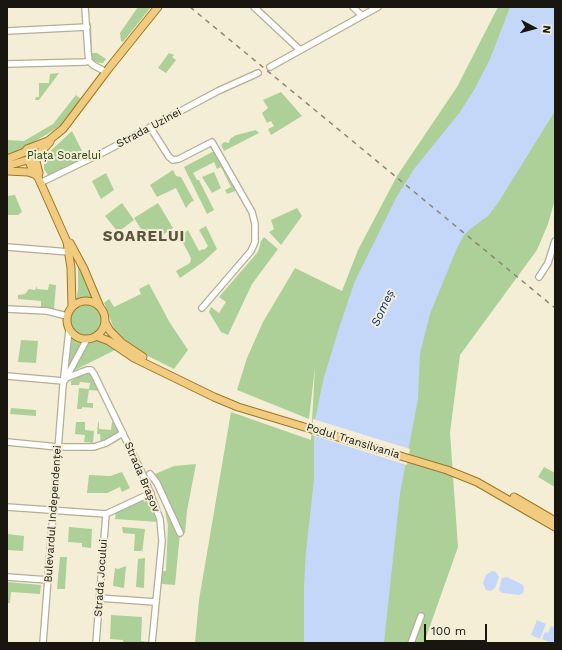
<!DOCTYPE html>
<meta charset="utf-8">
<style>
body{margin:0}
#map{position:relative;width:562px;height:650px;overflow:hidden;background:#f4eed6;font-family:"Work Sans",sans-serif}
canvas{display:block}
.frame{position:absolute;inset:0;border:8px solid #18160e;pointer-events:none}
.north{position:absolute;left:514px;top:8px;width:40px;height:40px;-webkit-text-stroke:3px #f4eed6;paint-order:stroke;rotate:96deg;font-size:11px;font-weight:700;line-height:16px;text-align:center;color:#18160e}
.north::after{content:'';display:block;margin:auto;width:14px;height:18px;background:#18160e;clip-path:polygon(50% 0,100% 100%,50% 72%,0 100%)}
.scale{position:absolute;left:424px;top:624px;width:63px;height:18px;box-sizing:border-box;border:2px solid #18160e;border-top:0;padding-left:5px;font-size:12px;line-height:14px;white-space:nowrap;color:#18160e;-webkit-text-stroke:3px #f4eed6;paint-order:stroke}
</style>
<div id="map">
<canvas width="562" height="650"></canvas>
<div class="frame"></div>
<div class="north">N</div>
<div class="scale">100 m</div>
</div>
<script>
const ctx = document.querySelector('canvas').getContext('2d');
ctx.lineJoin = 'round';
function fillPath(path, color) { ctx.fillStyle = color; ctx.fill(path, 'evenodd'); }
const poly = rows => new Path2D(rows.map(r => 'M' + r).join(''));
function trace(path, color, width, dash) { ctx.strokeStyle = color; ctx.lineWidth = width; ctx.lineCap = dash ? 'butt' : 'round'; ctx.setLineDash(dash || []); ctx.stroke(path); }
function label(font, color, halo, rows, align = 'center') {
  ctx.font = font + ' "Work Sans",sans-serif'; ctx.lineWidth = 4; ctx.setLineDash([]); ctx.textBaseline = 'middle'; ctx.strokeStyle = halo; ctx.fillStyle = color; for (const [text, x, y, turn = 0] of rows) {
    ctx.save(); ctx.translate(x, y); ctx.rotate((+turn || 0) * Math.PI / 180); ctx.textAlign = isNaN(turn) ? turn : align; if (halo) ctx.strokeText(text, 0, 0); ctx.fillText(text, 0, 0); ctx.restore();
  }
}
fillPath(poly([
 [138,7,151,7,123,42,121,41,120,33],
 [498,7,555,7,555,199,548,224,537,250,460,355,450,433,458,547,424,643,195,643,199,600,231,412,311,440,315,367,309,419,237,390,247,358,263,322,295,268,342,291,358,250,397,176,457,87],
 [91,23,92,53,97,53,106,59,103,63,99,63,92,60,90,56,88,24],
 [169,53,174,55,172,57,176,60,166,73,158,68],
 [59,73,39,100,35,100,36,97,39,97,39,83,49,83,50,74],
 [281,92,302,116,271,135,268,129,274,126,271,121,267,123,262,113,268,108,263,100],
 [76,95,81,99,59,127,17,152,7,155,7,140,24,141,53,124],
 [256,130,259,133,224,151,221,145,223,143,225,142,229,143,230,139,236,135],
 [72,131,83,153,83,161,49,177,44,169,44,161,46,155],
 [216,150,238,190,227,194,225,190,231,187,221,167,217,169,214,162,193,173,197,180,199,180,214,210,207,214,184,167],
 [173,170,176,176,181,177,194,201,191,202,186,208,176,188,157,197,150,185],
 [214,172,221,188,212,193,202,177],
 [106,173,114,190,101,199,92,181],
 [15,195,22,212,18,215,7,215,7,196],
 [122,203,134,220,118,232,105,216],
 [158,203,173,228,150,243,134,218],
 [297,208,302,216,281,245,269,232,274,229,271,220],
 [206,226,217,249,203,262,180,278,176,271,190,263,191,258,180,237,188,230,199,251,203,249,204,250,208,246,199,230],
 [264,237,278,249,252,284,228,335,221,332,209,312,210,310,211,307,219,313,226,302,219,297,257,253,259,249,261,241],
 [78,263,94,301,84,300,76,302,78,289],
 [49,284,56,285,54,309,41,308,41,301,18,299,18,295,25,294,29,289,35,290,37,286,37,289,48,290],
 [149,284,170,323,188,350,174,369,136,350,125,342,116,334,105,305,104,303,109,299,114,307,141,294,139,289],
 '67 320a19 19 0 1 1 38 0a19 19 0 1 1-38 0Z',
 [70,332,78,339,86,340,65,379],
 [96,338,103,340,117,349,69,373,89,340],
 [21,340,38,341,36,363,18,362],
 [87,372,92,373,101,391,89,390,87,403,93,403,93,408,82,407,82,409,77,409,79,388,89,389,90,383,80,382,79,385,71,385,71,381],
 [11,408,36,410,36,416,10,414],
 [99,421,99,429,111,430,112,422,119,424,123,433,101,445,100,434,97,434,98,423],
 [76,422,85,422,85,430,94,431,93,443,84,442,85,435,75,434],
 [196,464,187,511,185,533,180,533,175,585,163,584,160,583,162,571,166,571,168,525,163,501,165,497,155,474,174,466],
 [544,467,555,473,555,487,538,477],
 [122,472,130,488,122,492,120,487,107,493,87,493,89,475,110,476],
 [142,499,153,504,158,522,115,519,116,511],
 [69,527,92,529,91,548,82,547,82,543,68,542],
 [122,527,145,529,142,554,142,551,134,551,135,534,123,533],
 [7,534,24,536,23,551,7,550],
 [60,557,67,557,65,589,57,589],
 [145,558,144,588,136,587,138,559],
 [126,566,124,588,113,586,115,568,118,569],
 [7,582,41,585,40,594,11,592,10,603,7,603],
 [111,615,142,617,141,641,148,642,148,643,123,643,123,640,110,639]
]), '#acd097');
fillPath(poly([
 [510,7,555,7,555,111,498,203,488,216,469,230,464,235,457,248,430,314,420,353,418,399,400,493,384,643,304,643,304,585,306,552,314,479,314,424,324,377,340,325,355,281,396,198,414,169,460,112,474,90,490,59],
 [492,571,496,572,499,577,495,588,491,591,486,590,483,583,486,575],
 [507,577,523,585,524,588,523,593,520,595,502,593,499,590,502,578],
 [537,620,546,624,540,639,531,635],
 [551,626,555,627,555,643,551,643,542,639,545,632,548,633]
]), '#c5d7f8');
fillPath(poly([
 [313,419,410,449,407,465,312,435]
]), '#f4eed6');
const minor = poly([
 [85,7,88,52,89,61,93,65,106,72],
 [254,7,300,50],
 [353,7,362,16],
 [7,31,87,27],
 [7,64,85,62,89,61],
 [270,67,378,7],
 [150,127,169,157,173,160,179,159,212,142,252,212,255,224,255,242,251,251,202,308],
 [40,183,106,151,218,91,258,73],
 [7,247,69,252],
 [539,277,548,263,555,241],
 [7,309,47,311,67,316],
 [7,376,63,381],
 [66,378,87,370,91,370,94,374,144,477,160,519,162,541,152,643],
 [65,380,87,339],
 [7,442,58,447,94,447,106,443,123,433],
 [150,474,157,483,180,533],
 [7,507,106,514,151,493],
 [7,577,48,580],
 [99,598,155,602],
 [43,643,63,385,69,330],
 [96,643,106,514],
 [411,643,421,616]
]);
const major = poly([
 [35,158,39,173,38,177],
 [7,159,25,152,27,149,48,141,63,129,109,68,158,7],
 [27,160,33,160,50,142],
 [29,161,34,174,38,177,67,242,71,268,72,306],
 [7,166,27,160],
 [7,171,28,172,34,174],
 [70,243,84,269,100,307],
 '67 320a19 19 0 1 1 38 0a19 19 0 1 1-38 0Z',
 [105,322,110,331,122,343,143,357],
 [96,336,109,341,134,358,214,397,238,407,447,470,477,482,555,527],
 [514,497,555,521]
]);
trace(minor, '#b4ae97', 8);
trace(major, '#9f7622', 9);
trace(minor, '#fff', 5.5);
trace(major, '#f1cc80', 7);
trace(poly([
 [190,7,555,308]
]), '#8b8776', 1.5, [5, 5]);
label('11px', '#18160e', '#f4eed6', [
 ["Strada Uzinei",149,128,-28],
 ["Podul Transilvania",353,441,17],
 ["Strada Brașov",142,477,67],
 ["Bulevardul Independenței",53,514,-86],
 ["Strada Jocului",101,578,-86]
]);
label('11px', '#224207', '#f4eed6', [
 ["Piața Soarelui",64,156]
]);
label('italic 12px', '#032c84', '#f4eed6', [
 ["Someș",383,308,-65]
]);
ctx.letterSpacing = '1px';
label('bold 15px', '#5a5540', '#f4eed6', [
 ["SOARELUI",144,237]
]);
ctx.letterSpacing = '0px';
</script>
